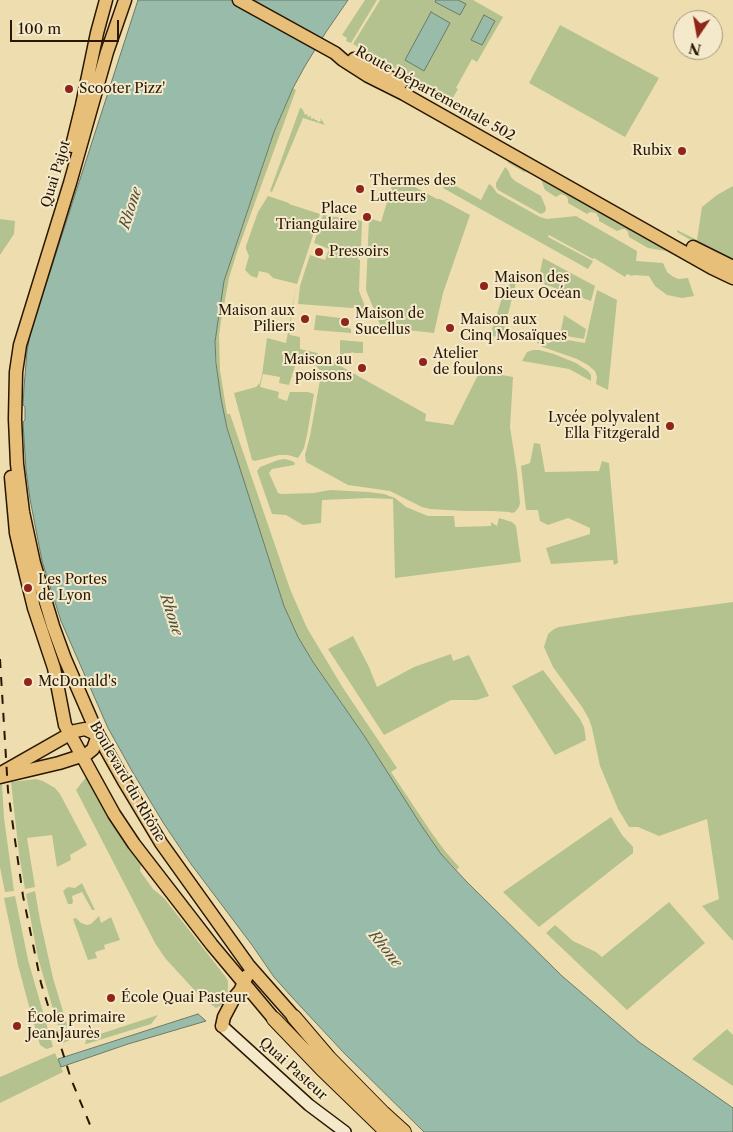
<!DOCTYPE html>
<meta charset="utf-8">
<style>
body{margin:0}
#map{position:relative;width:733px;height:1132px;overflow:hidden;background:#eedeaf;font-family:"Libre Caslon Text",serif}
canvas{display:block}
.north{position:absolute;left:673px;top:10px;width:50px;height:50px;box-sizing:border-box;background:#f4eacb;border:1px solid #a3967b;border-radius:50%;rotate:192deg;font-size:14px;font-weight:700;line-height:20px;text-align:center;color:#291702}
.north::after{content:'';display:block;margin:auto;width:18px;height:22px;background:#8f2418;clip-path:polygon(50% 0,100% 100%,50% 72%,0 100%)}
.scale{position:absolute;left:10px;top:20px;width:109px;height:22px;box-sizing:border-box;border:2px solid #291702;border-top:0;padding-left:6px;font-size:15px;line-height:18px;white-space:nowrap;color:#291702;-webkit-text-stroke:4px #f4eacb;paint-order:stroke}
</style>
<div id="map">
<canvas width="733" height="1132"></canvas>
<div class="north">N</div>
<div class="scale">100 m</div>
</div>
<script>
const ctx = document.querySelector('canvas').getContext('2d');
ctx.lineJoin = 'round';
function fillPath(path, color) { ctx.fillStyle = color; ctx.fill(path, 'evenodd'); }
const poly = rows => new Path2D(rows.map(r => 'M' + r).join(''));
function trace(path, color, width, dash) { ctx.strokeStyle = color; ctx.lineWidth = width; ctx.lineCap = dash ? 'butt' : 'round'; ctx.setLineDash(dash || []); ctx.stroke(path); }
function label(font, color, halo, rows, align = 'center') {
  ctx.font = font + ' "Libre Caslon Text",serif'; ctx.lineWidth = 4; ctx.setLineDash([]); ctx.textBaseline = 'middle'; ctx.strokeStyle = halo; ctx.fillStyle = color; for (const [text, x, y, turn = 0] of rows) {
    ctx.save(); ctx.translate(x, y); ctx.rotate((+turn || 0) * Math.PI / 180); ctx.textAlign = isNaN(turn) ? turn : align; if (halo) ctx.strokeText(text, 0, 0); ctx.fillText(text, 0, 0); ctx.restore();
  }
}
fillPath(poly([
 [365,0,377,0,351,43,346,41,347,38,342,35],
 [380,0,473,0,503,17,477,62,472,59,456,88,458,89,451,101,353,44],
 [560,25,659,78,625,137,529,83],
 [293,88,296,90,237,252,229,278,221,321,219,335,220,370,227,414,230,414,290,589,307,628,343,688,397,768,391,772,431,832,445,851,459,867,457,870,441,854,421,825,365,737,313,662,298,637,284,606,239,468,223,412,218,381,215,342,220,303,224,281,274,132],
 [300,108,301,108,303,110,305,115,307,114,308,117,311,116,311,119,314,118,315,120,317,120,318,122,321,121,320,118,321,119,325,125,303,118,272,192,270,191],
 [513,161,519,162,690,258,696,267,666,251,648,248,629,237,628,232,625,229,622,229,617,231,599,221,599,218,596,213,590,212,587,214,568,203,568,199,566,196,561,194,556,197,545,190,540,177,530,170,524,172,507,162],
 [505,167,508,170,511,177,515,181,541,196,546,208,545,212,541,214,498,190,496,187,496,183],
 [733,176,733,262,709,251,677,232,677,230,697,240,702,207,717,195,733,186],
 [394,179,408,187,411,185,437,199,440,199,470,215,443,293,434,333,381,327,366,290,369,218,381,222],
 [447,181,481,200,489,184,492,186,497,193,540,217,547,219,576,216,637,251,636,261,663,263,667,272,672,276,678,279,688,278,694,296,682,298,667,295,655,286,649,276,633,275,632,276,627,274,625,277,594,258,593,259,549,235,548,237,593,261,588,269,443,188],
 [268,196,289,203,289,204,320,214,297,284,273,278,268,273,259,271,257,278,251,276,245,270,249,256,246,249,246,246,258,212],
 [323,215,362,221,361,247,358,259,360,260,359,291,366,309,298,304,300,286,310,255,325,260,329,249,314,243],
 [0,219,15,221,14,234,0,255],
 [543,258,595,286,591,301,538,282],
 [512,282,516,283,502,337,490,336,502,298,508,286],
 [296,287,289,333,290,335,300,337,300,349,317,353,426,414,425,421,453,425,480,371,513,377,510,427,517,472,520,503,519,507,515,512,512,513,509,512,493,511,464,511,430,509,422,507,390,491,348,485,306,462,305,455,310,436,320,380,320,371,316,365,309,361,304,364,296,363,289,385,279,383,280,377,263,374,260,387,279,392,278,398,287,401,290,392,308,392,314,394,307,435,304,448,300,455,298,458,288,455,279,455,255,461,252,460,241,419,234,393,256,387,260,383,262,375,267,338,286,343],
 [597,290,617,300,608,390,596,384,597,377,595,371,588,365,577,359,540,346,536,341,550,343,551,340,555,341,556,338,585,343],
 [316,315,348,319,348,322,346,324,348,325,348,328,351,329,351,333,314,330],
 [564,315,586,329,584,339,560,335],
 [340,340,363,342,363,353,354,353,352,352,351,353,344,353,343,355,340,355],
 [533,350,539,350,554,354,576,363,588,371,591,375,591,381,569,369,522,361,527,352],
 [534,443,540,444,545,472,599,471,602,461,609,463,618,563,614,565,613,560,551,564,546,548,590,534,590,528,568,518,548,525,540,521,538,510,526,510,521,466,530,463],
 [285,459,292,461,295,463,294,465,272,469,269,473,278,493,281,494,314,493,330,490,368,492,384,494,395,498,406,507,428,516,454,516,455,527,491,526,491,522,497,526,499,518,512,522,516,526,521,562,395,578,393,499,368,498,322,500,321,523,303,525,286,515,272,514,257,471,260,467,278,460],
 [733,602,733,941,702,906,719,899,707,819,659,836,638,827,629,827,618,809,600,766,592,728,589,719,582,707,553,667,544,647,548,634,554,629,559,627,628,616],
 [353,636,369,667,377,687,414,667,451,654,453,661,469,655,489,696,477,700,451,700,384,735,328,649],
 [543,670,580,719,584,727,586,740,555,755,512,686],
 [87,776,117,829,141,865,140,871,153,889,164,898,225,976,228,981,228,988,227,995,222,1005,216,1008,205,1000,198,994,165,958,155,943,76,790],
 [36,779,43,781,55,788,60,794,87,845,70,855,71,860,57,867,52,835,27,838,35,887,25,889,19,854,11,782],
 [2,784,4,818,14,891,5,892,0,867,0,785],
 [611,817,622,835,633,847,633,853,539,927,503,892],
 [82,883,95,910,92,910,82,892,72,896,73,902,72,904,68,904,63,891,68,887,75,888],
 [35,891,40,920,53,978,71,1038,70,1040,63,1043,38,958,26,894],
 [15,896,28,960,53,1047,46,1049,40,1045,26,995,18,965,4,898],
 [669,902,705,943,627,1010,546,933,555,925,573,941,596,952,602,957],
 [99,916,101,923,111,917,120,940,104,945,105,949,95,952,97,958,88,960,73,919,76,918,81,923,87,925,91,924],
 [158,1015,151,1024,86,1044,85,1044,86,1040,88,1038],
 [727,1029,733,1035,733,1086,692,1059],
 [55,1053,63,1072,0,1103,0,1077]
]), '#b3c28f');
const water = poly([
 [138,0,348,0,326,32,305,66,293,88,274,132,224,281,218,321,215,342,216,363,221,399,227,428,284,606,298,637,313,662,365,737,421,825,441,854,466,881,562,976,639,1042,733,1108,733,1132,424,1132,344,1053,290,995,274,977,252,945,191,864,164,824,132,771,108,728,61,621,42,561,30,499,26,470,23,422,25,420,25,407,23,405,24,388,27,351,30,335,39,306,138,0],
 [436,0,458,0,466,4,460,15,435,2,436,0],
 [431,12,450,23,424,71,405,60,431,12],
 [484,15,495,21,482,45,471,40,484,15],
 [198,1014,206,1021,128,1044,61,1067,58,1059,198,1014]
]);
fillPath(water, '#99bcaa');
trace(water, '#6c7a67', 1);
const secondary = poly([
 [222,1026,309,1105,345,1132]
]);
const primary = poly([
 [125,0,107,52,70,183,20,345,16,372,15,419,17,464,23,512,34,563,53,626,65,659,98,735,125,783,161,843,249,966,294,1017],
 [239,0,335,53,343,60,368,76,404,94,712,268,733,278],
 [354,59,401,83],
 [72,146,82,105,97,33,106,0],
 [693,247,733,267],
 [11,477,16,533,22,559,34,608,54,668,65,725,114,814,134,844,212,945,274,1019],
 [3,772,75,731,85,729,98,735],
 [0,777,59,763,87,754,93,749,98,735],
 [222,1026,224,1017,234,998,240,991,247,976]
]);
const trunk = poly([
 [294,1017,329,1058,383,1113,404,1132],
 [274,1019,322,1069,387,1132]
]);
trace(secondary, '#291702', 14);
trace(primary, '#291702', 15);
trace(trunk, '#291702', 16);
trace(secondary, '#f4eacb', 11);
trace(primary, '#e7bf78', 12);
trace(trunk, '#e7bf78', 14);
trace(poly([
 [0,659,8,791,23,896,41,983,71,1079,93,1132]
]), '#291702', 2, [9, 9]);
for (const [x, y, r, color] of [
 [69,89,5,"#8f2418"],
 [682,151,5,"#8f2418"],
 [360,189,5,"#8f2418"],
 [367,217,5,"#8f2418"],
 [319,252,5,"#8f2418"],
 [484,286,5,"#8f2418"],
 [305,319,5,"#8f2418"],
 [345,322,5,"#8f2418"],
 [450,328,5,"#8f2418"],
 [423,362,5,"#8f2418"],
 [362,368,5,"#8f2418"],
 [670,426,5,"#8f2418"],
 [28,588,5,"#8f2418"],
 [28,682,5,"#8f2418"],
 [111,998,5,"#8f2418"],
 [17,1026,5,"#8f2418"]
]) { const dot = new Path2D(); dot.arc(x, y, r, 0, 2 * Math.PI); ctx.fillStyle = color; ctx.fill(dot); trace(dot, '#f4eacb', 2); }
label('14px', '#291702', '#f4eacb', [
 ["Scooter Pizz'",79,89],
 ["Rubix",672,151,"right"],
 ["Thermes des",370,181],
 ["Lutteurs",370,197],
 ["Place",357,209,"right"],
 ["Triangulaire",357,225,"right"],
 ["Pressoirs",329,252],
 ["Maison des",494,278],
 ["Dieux Océan",494,294],
 ["Maison aux",295,311,"right"],
 ["Piliers",295,327,"right"],
 ["Maison de",355,314],
 ["Sucellus",355,330],
 ["Maison aux",460,320],
 ["Cinq Mosaïques",460,336],
 ["Atelier",433,354],
 ["de foulons",433,370],
 ["Maison au",352,360,"right"],
 ["poissons",352,376,"right"],
 ["Lycée polyvalent",660,418,"right"],
 ["Ella Fitzgerald",660,434,"right"],
 ["Les Portes",38,580],
 ["de Lyon",38,596],
 ["McDonald's",38,682],
 ["École Quai Pasteur",121,998],
 ["École primaire",27,1018],
 ["Jean Jaurès",27,1034]
], 'left');
label('14px', '#291702', '#f4eacb', [
 ["Route Départementale 502",435,94,29],
 ["Quai Pajot",56,174,-73],
 ["Boulevard du Rhône",127,782,60],
 ["Quai Pasteur",293,1069,42]
]);
label('italic 15px', '#50513d', '#f4eacb', [
 ["Rhone",131,208,-72],
 ["Rhone",171,615,72],
 ["Rhone",385,949,51]
]);
</script>
